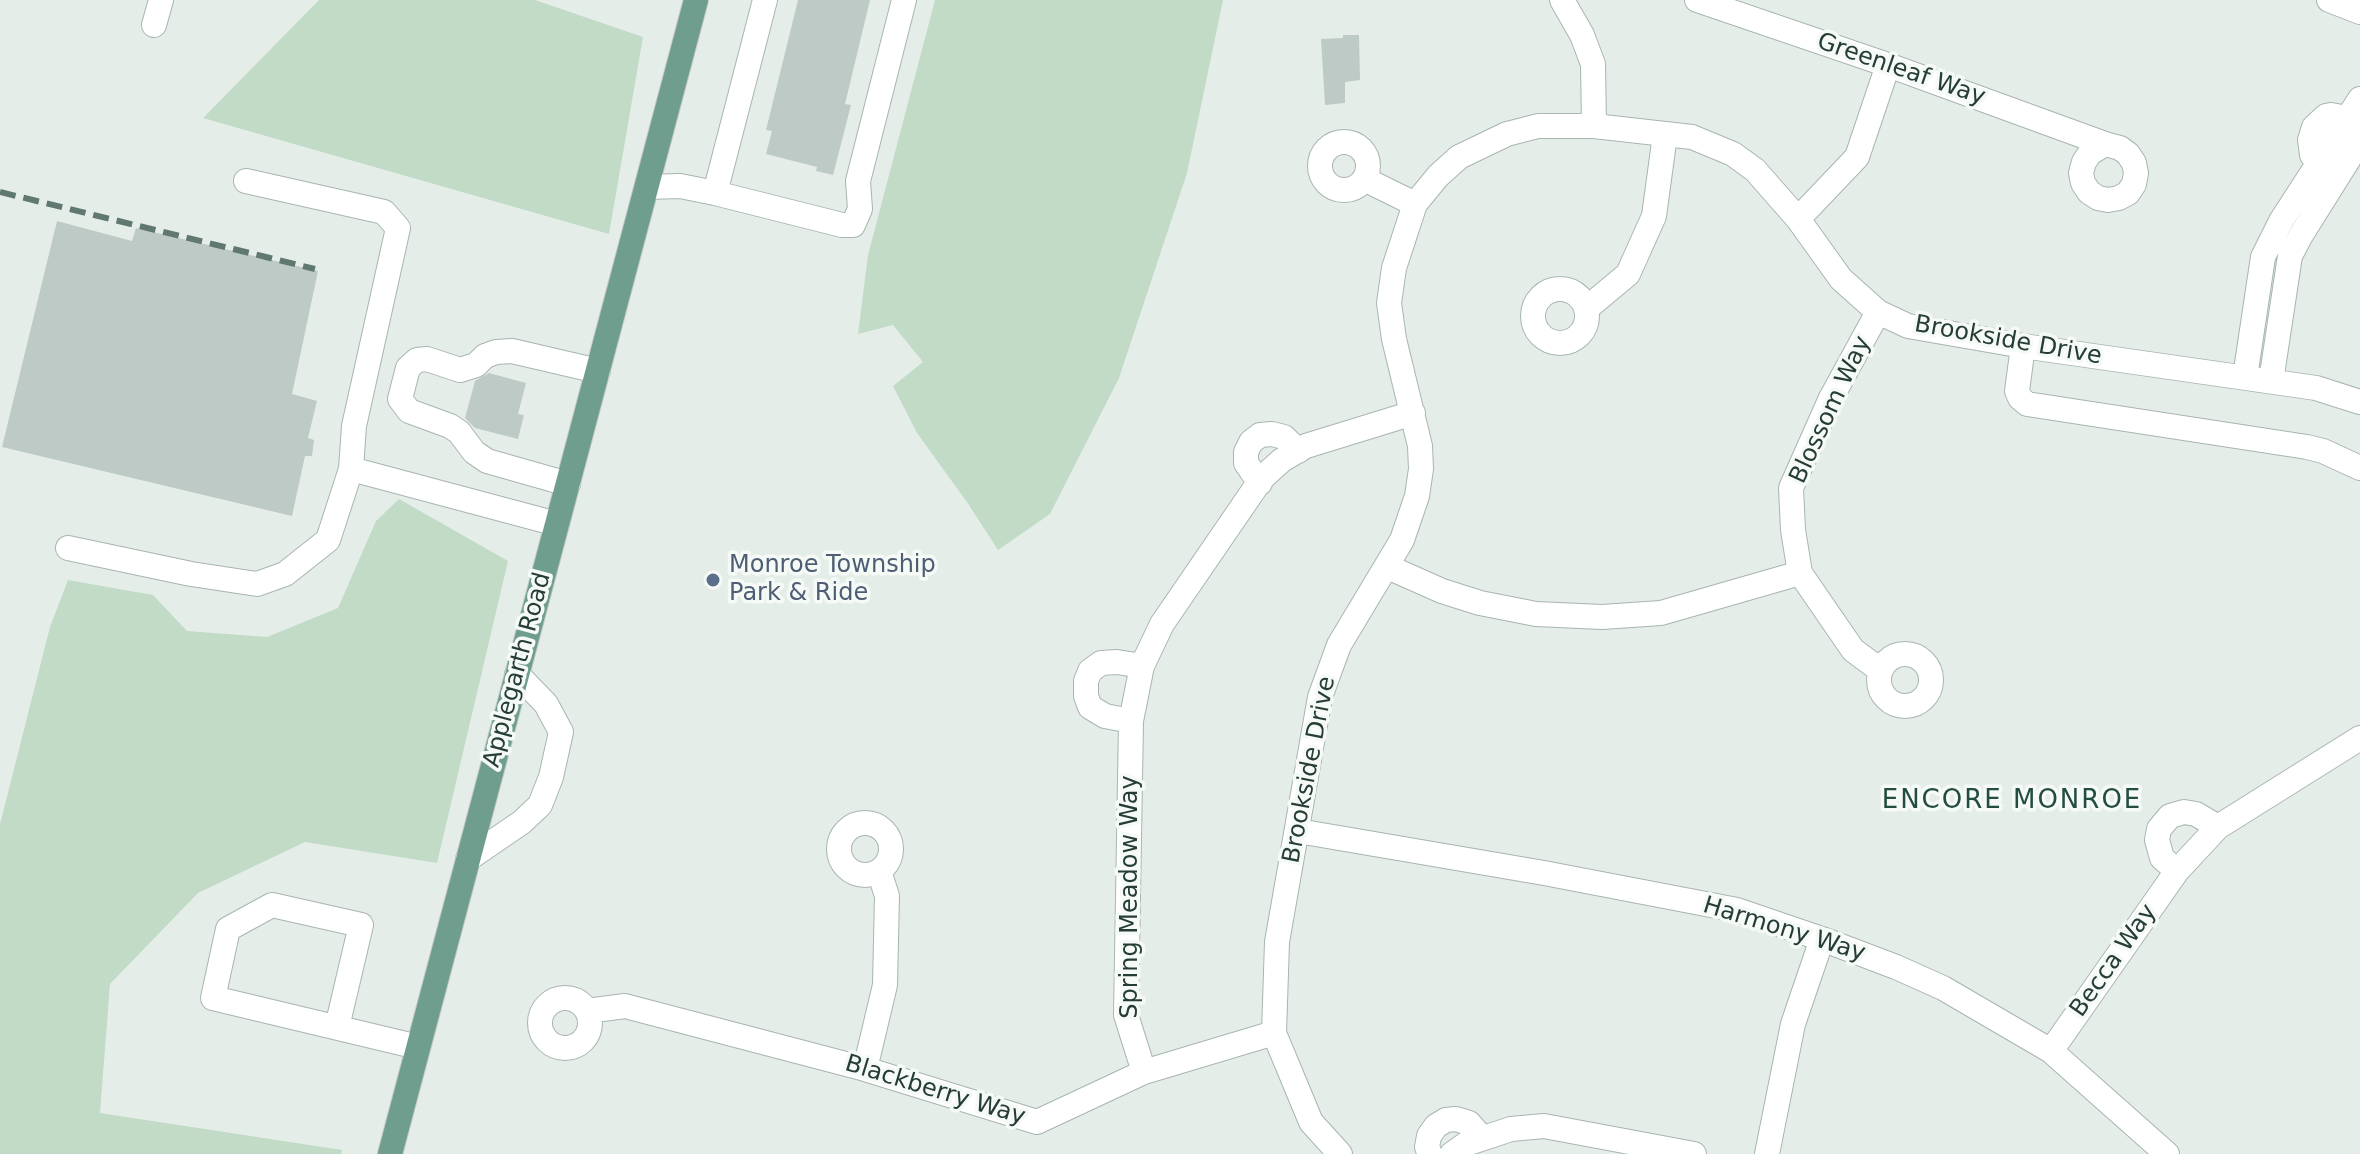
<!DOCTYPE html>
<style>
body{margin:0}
canvas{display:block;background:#e5ede9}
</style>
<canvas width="2360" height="1154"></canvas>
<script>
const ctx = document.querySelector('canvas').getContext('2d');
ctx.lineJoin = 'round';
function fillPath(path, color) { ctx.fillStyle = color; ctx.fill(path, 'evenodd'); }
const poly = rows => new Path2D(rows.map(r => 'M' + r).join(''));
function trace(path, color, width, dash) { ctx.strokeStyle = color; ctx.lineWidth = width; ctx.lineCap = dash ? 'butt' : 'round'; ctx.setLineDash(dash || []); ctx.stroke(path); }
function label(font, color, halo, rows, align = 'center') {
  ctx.font = font + ' "DejaVu Sans",sans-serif'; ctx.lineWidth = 7; ctx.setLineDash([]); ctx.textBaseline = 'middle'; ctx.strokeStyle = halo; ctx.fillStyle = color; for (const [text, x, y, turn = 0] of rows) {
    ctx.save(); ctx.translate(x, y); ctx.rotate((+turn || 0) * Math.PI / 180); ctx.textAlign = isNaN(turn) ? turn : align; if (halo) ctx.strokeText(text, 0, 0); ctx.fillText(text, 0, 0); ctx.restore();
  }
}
fillPath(poly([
 [319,0,535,0,643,37,609,234,203,118],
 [935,0,1223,0,1187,173,1119,378,1050,514,998,550,967,502,917,433,893,386,923,362,893,325,858,334,868,255],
 [399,499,508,561,437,863,305,842,198,893,110,984,100,1113,342,1150,341,1154,0,1154,0,824,50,627,68,580,153,595,187,631,267,637,338,608,376,521]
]), '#c1dbc7');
fillPath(poly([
 [798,0,870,0,845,104,851,105,833,175,816,171,817,167,766,154,772,131,766,130],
 [1343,35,1359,35,1360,80,1345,82,1345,103,1325,105,1321,39,1343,38],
 [57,221,132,241,136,228,318,271,292,394,317,401,308,438,314,440,312,456,305,456,292,516,2,447],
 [489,373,526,383,518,414,524,415,518,439,475,428,465,418,475,381]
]), '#becac5');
const minor = poly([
 [765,0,715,193,842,225,853,225,860,209,858,181,904,0],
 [1562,0,1582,35,1593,64,1594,126],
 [1697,0,1888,65,2105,144],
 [2329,0,2360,12],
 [154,25,161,0],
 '1320 166a24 24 0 1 1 48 0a24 24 0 1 1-48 0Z',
 [2105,144,2120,148,2128,154,2134,163,2136,173,2134,184,2128,193,2119,198,2108,200,2098,198,2089,192,2083,183,2081,173,2084,162,2090,153,2105,144],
 [2327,167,2312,155,2310,140,2314,127,2326,116,2331,115,2347,118,2358,125],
 [1364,179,1415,204],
 [246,181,384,212,398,228,354,426,351,469,557,524],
 [647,187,680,186,715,193],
 [1798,219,1857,157,1888,65],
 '1533 316a27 27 0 1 1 54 0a27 27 0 1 1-54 0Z',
 [1586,309,1628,274,1654,216,1665,135],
 [1878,312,1830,400,1791,488,1793,530,1800,573,1853,650,1880,670],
 [2023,346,2017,391,2020,398,2027,404,2307,447,2323,451,2360,468],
 [2245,377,2263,257,2281,221,2360,99],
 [2271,381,2290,256,2301,235,2360,141],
 [1260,483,1246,463,1246,452,1251,442,1260,435,1272,434,1284,437,1298,451],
 [568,484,487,461,474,452,459,432,450,426,409,411,400,399,408,368,417,360,427,359,460,370,476,365,485,356,496,352,512,351,598,371],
 [68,548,191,574,257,584,285,574,328,540,351,469],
 [1388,567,1442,591,1480,603,1536,614,1602,617,1661,613,1800,573],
 '1879 680a26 26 0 1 1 52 0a26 26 0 1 1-52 0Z',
 [1131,721,1105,716,1090,707,1086,696,1086,681,1090,671,1101,663,1117,662,1142,666],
 '839 849a26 26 0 1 1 52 0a26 26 0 1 1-52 0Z',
 [1298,831,1544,873,1737,910,1822,939,1896,967,1943,988,2051,1051,2167,1154],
 [468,859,522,822,540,805,551,777,561,732,546,704,517,674],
 [2177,871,2162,858,2157,840,2159,829,2170,816,2184,812,2196,814,2218,827],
 '540 1023a25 25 0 1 1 50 0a25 25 0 1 1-50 0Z',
 [587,1011,625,1006,865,1069,1037,1122,1144,1072,1274,1033],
 [337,1027,361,925,272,905,228,929,213,998,418,1047],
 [2051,1051,2177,871,2218,827,2360,738],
 [865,1069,885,985,887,896,879,871],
 [1144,1072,1126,1015,1131,721,1142,666,1162,624,1262,478,1282,460,1306,446,1413,413],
 [1340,1154,1311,1122,1274,1033,1277,942,1320,697,1339,645,1402,540,1417,496,1421,469,1420,446,1394,339,1389,303,1394,268,1415,204,1438,176,1459,157,1507,134,1538,126,1594,126,1692,137,1733,154,1755,170,1798,219,1841,279,1878,312,1908,326,2023,346,2316,388,2360,402],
 [1430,1154,1427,1147,1429,1136,1436,1126,1446,1120,1456,1119,1469,1123,1482,1138],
 [1452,1154,1466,1144,1511,1129,1544,1126,1694,1154],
 [1767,1154,1793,1024,1822,939]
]);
const major = poly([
 [390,1154,696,0]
]);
trace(minor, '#a8b5b0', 26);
trace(major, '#c2c9c7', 26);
trace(minor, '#fff', 24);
trace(major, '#6f9e8f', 24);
trace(poly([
 [0,192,315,269]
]), '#617871', 6, [16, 8]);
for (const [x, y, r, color] of [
 [713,580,8,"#5c6f8a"]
]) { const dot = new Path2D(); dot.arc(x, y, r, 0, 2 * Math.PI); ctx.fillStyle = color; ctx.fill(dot); trace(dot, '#f6faf7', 3); }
label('24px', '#263d36', '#f6faf7', [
 ["Greenleaf Way",1901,70,19],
 ["Brookside Drive",2008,341,10],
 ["Blossom Way",1831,410,-65],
 ["Applegarth Road",518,670,-75],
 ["Brookside Drive",1310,770,-79],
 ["Spring Meadow Way",1131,897,-90],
 ["Harmony Way",1784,930,17],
 ["Becca Way",2114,961,-55],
 ["Blackberry Way",935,1091,17]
]);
label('24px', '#4e5e75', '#f6faf7', [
 ["Monroe Township",729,566],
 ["Park & Ride",729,594]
], 'left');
ctx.letterSpacing = '2px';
label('26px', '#244d41', '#f6faf7', [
 ["ENCORE MONROE",2012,801]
]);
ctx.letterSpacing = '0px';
</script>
